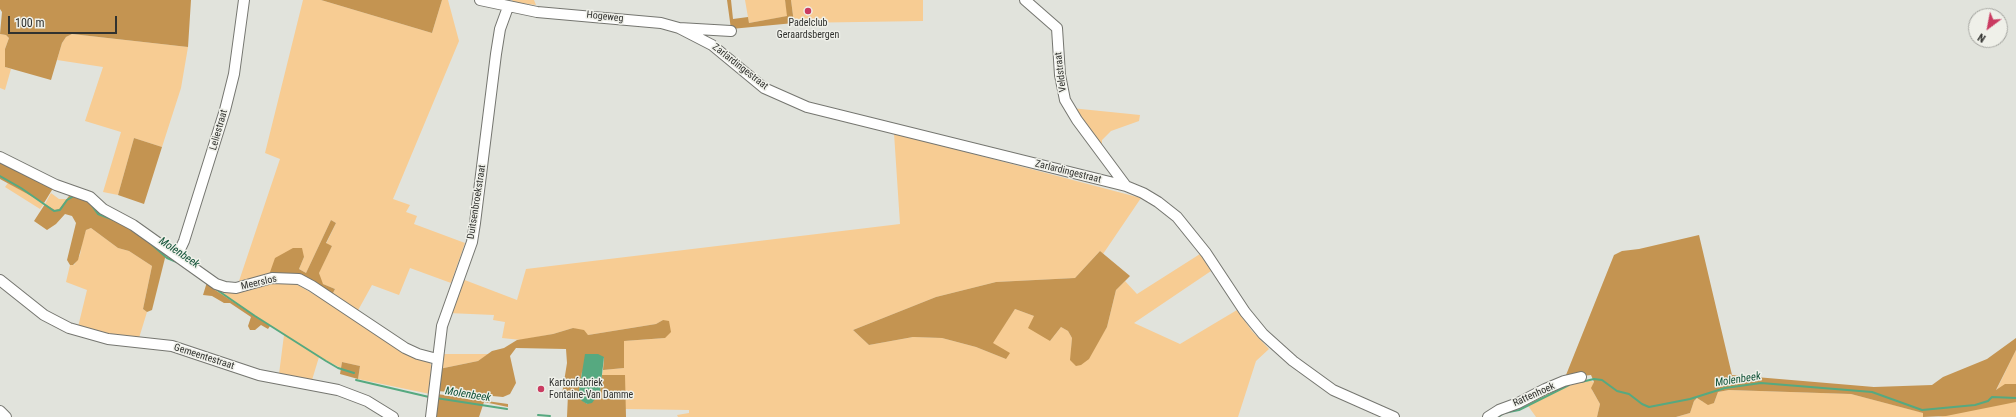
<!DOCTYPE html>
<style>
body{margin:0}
#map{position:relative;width:2016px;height:417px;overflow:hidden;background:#e1e3dc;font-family:"Roboto Condensed",sans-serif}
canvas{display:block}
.north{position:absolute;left:1968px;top:8px;width:40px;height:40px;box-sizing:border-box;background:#eff0e9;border:1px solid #a3a49f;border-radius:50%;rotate:212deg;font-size:11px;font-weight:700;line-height:16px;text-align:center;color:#31322f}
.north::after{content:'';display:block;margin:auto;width:14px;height:18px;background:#ca3b61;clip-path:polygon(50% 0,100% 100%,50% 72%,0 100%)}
.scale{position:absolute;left:8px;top:16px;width:109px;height:18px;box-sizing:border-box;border:2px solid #31322f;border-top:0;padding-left:5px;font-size:12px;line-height:14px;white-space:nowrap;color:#31322f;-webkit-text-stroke:3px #eff0e9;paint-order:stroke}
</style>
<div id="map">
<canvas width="2016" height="417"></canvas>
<div class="north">N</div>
<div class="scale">100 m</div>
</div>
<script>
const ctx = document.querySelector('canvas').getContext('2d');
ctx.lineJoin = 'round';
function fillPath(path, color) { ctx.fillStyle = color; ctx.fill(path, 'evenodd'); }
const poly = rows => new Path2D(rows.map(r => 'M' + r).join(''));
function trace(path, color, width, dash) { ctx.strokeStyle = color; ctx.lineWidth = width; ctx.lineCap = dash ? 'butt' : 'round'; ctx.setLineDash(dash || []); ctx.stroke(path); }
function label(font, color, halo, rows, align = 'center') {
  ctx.font = font + ' "Roboto Condensed",sans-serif'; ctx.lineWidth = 3; ctx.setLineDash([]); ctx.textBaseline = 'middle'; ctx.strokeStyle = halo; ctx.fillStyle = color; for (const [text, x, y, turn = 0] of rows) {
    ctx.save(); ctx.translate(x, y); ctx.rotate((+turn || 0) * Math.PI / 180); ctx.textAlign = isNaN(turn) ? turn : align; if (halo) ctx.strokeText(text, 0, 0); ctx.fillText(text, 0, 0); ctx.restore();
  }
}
fillPath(poly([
 [303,0,321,0,432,33,442,0,448,0,459,41,393,199,410,205,406,212,417,216,414,224,465,243,451,283,410,268,399,295,372,285,356,314,331,297,335,289,323,284,320,281,319,272,332,246,326,244,336,223,331,220,306,273,299,269,304,257,269,275,238,284,280,159,265,153],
 [512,0,534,0,536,5,513,2],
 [745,0,785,0,788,16,749,23],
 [791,0,923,0,923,21,794,23],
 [0,34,6,35,9,38,5,49,5,67,11,69,5,90,0,88],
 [72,34,188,47,181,88,162,147,134,138,118,195,103,192,121,132,85,121,103,67,57,60,62,43,66,37],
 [1071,108,1140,115,1139,121,1111,131,1102,140,1102,151],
 [894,133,1141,198,1103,254,1100,251,1075,278,996,282,936,297,853,330,869,345,913,337,942,338,976,347,1006,359,992,343,1015,309,1034,316,1050,341,1061,327,1068,331,1072,338,1071,352,1098,341,1107,327,1116,290,1125,281,1137,294,1200,254,1211,271,1134,323,1180,344,1237,310,1252,331,1269,349,1256,361,1238,417,678,417,677,415,689,413,689,410,625,409,624,375,602,375,603,370,624,368,624,341,665,338,663,320,656,324,588,335,573,328,553,334,521,340,502,338,505,322,493,320,494,315,448,313,462,279,517,300,526,269,900,224],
 [8,183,44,203,43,205,40,209,5,187],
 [51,193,59,199,67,199,59,209,55,210,45,204],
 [91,228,118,248,129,251,152,266,143,309,147,312,139,338,115,336,78,327,87,290,66,282,70,265,74,265,80,255,82,243,86,230],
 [291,281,429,361,431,365,430,394,358,379,360,366,342,362,341,368,319,357,312,380,279,374,284,335,211,288,213,285,232,291,251,290,266,283],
 [2016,350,2016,384,2013,384,1996,391],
 [440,354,489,354,478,361,439,369],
 [1585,379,1594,382,1592,390,1600,404,1597,417,1536,417,1526,403,1569,382],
 [1729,390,1851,394,1924,413,1923,417,1676,417,1690,413,1694,401,1698,398,1703,402,1714,403,1718,392],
 [2009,402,2016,402,2016,417,1938,417]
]), '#f7cc93');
fillPath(poly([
 [0,0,191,0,188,47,72,34,66,37,62,43,51,80,5,67,5,49,9,38,6,35,0,34,2,12,0,9],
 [321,0,442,0,432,33],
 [727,0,731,0,733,19,748,17,749,23,787,16,785,0,791,0,794,23,731,29],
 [134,138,162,147,144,204,118,195],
 [0,159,55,185,44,203,0,179],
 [77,194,166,254,152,310,147,312,143,309,152,266,129,251,118,248,91,228,86,230,78,260,73,265,70,265,67,260,76,223,72,216,65,214,56,224,47,230,34,221,45,204,55,210,59,209,69,196],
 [331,220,336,223,326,243,332,246,319,273,323,284,335,289,331,297,290,274,269,275,275,258,293,248,302,248,304,257,299,269,306,273],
 [1699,235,1732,375,1874,387,1932,385,1943,377,1987,359,2016,338,2016,350,1996,390,2005,384,2016,384,2016,402,1946,416,1923,417,1923,413,1851,394,1729,390,1718,392,1714,403,1708,405,1697,398,1694,401,1690,413,1676,417,1597,417,1600,404,1591,388,1594,382,1591,375,1572,377,1566,375,1614,255,1622,251,1639,249],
 [1100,251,1130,276,1116,290,1107,327,1089,359,1081,365,1076,366,1070,360,1072,338,1068,331,1061,327,1050,341,1028,328,1034,316,1015,309,993,343,1010,353,1006,359,976,347,942,338,913,337,869,345,853,330,936,297,996,282,1075,278],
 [207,282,213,285,212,288,270,326,268,329,261,325,255,330,250,330,248,326,251,317,230,303,224,303,212,296,203,295],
 [663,320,669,321,671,332,665,338,624,341,624,368,603,370,604,357,582,372,578,397,587,404,600,392,602,375,625,375,626,417,567,417,568,394,562,394,567,363,566,349,516,348,510,356,516,383,510,394,503,397,438,391,439,369,478,361,492,351,504,348,517,340,553,334,573,328,584,330,588,335,656,324],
 [342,362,360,366,358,379,340,374],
 [437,394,508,404,508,407,484,402,479,417,435,417]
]), '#c49451');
fillPath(poly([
 [585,354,598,354,604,357,600,392,592,403,587,404,582,401,578,397]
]), '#56a980');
trace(poly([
 [0,176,21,188,54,211,60,210,67,200,74,196],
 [90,203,98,214,114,220],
 [150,243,167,258,179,263],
 [207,283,255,316,326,361,338,368,354,373],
 [356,380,429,397],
 [1581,382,1594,379,1602,380,1617,391,1629,394,1642,404,1649,407,1690,399,1725,388,1761,383,1872,392,1922,410,1975,405,1988,401,1992,397,2016,398],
 [436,398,507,409],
 [538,415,550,416],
 [1498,417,1504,413,1519,410,1569,385]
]), '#56a980', 2);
const minor = poly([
 [480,0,537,12,661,23,679,28,731,31],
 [1025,0,1057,28,1060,75,1065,100,1077,120,1126,186],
 [679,28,712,45,764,88,807,107,1126,186,1143,193,1158,202,1177,217,1206,253,1245,312,1263,334,1293,361,1333,390,1394,417],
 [0,157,56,185,90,197,103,209,133,225,216,284,225,287,236,288,272,278,299,279,312,286,405,348,418,354,437,359],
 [177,256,184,241,225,110,234,74,244,0],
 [0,280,44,315,69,328,108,339,172,346,259,375,338,390,367,401,393,417],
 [0,411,6,417],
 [431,417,442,326,472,242,475,223,496,54,500,29,508,7],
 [1488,417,1499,410,1518,403,1545,389,1564,381,1581,377]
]);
trace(minor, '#757670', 12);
trace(minor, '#fff', 10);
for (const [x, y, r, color] of [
 [808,11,4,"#ca3b61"],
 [541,389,4,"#ca3b61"]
]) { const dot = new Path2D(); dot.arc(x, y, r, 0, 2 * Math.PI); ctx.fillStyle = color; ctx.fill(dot); trace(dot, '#eff0e9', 1.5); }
label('10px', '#31322f', '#eff0e9', [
 ["Hogeweg",605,17,6],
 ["Zarlardingestraat",740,67,38],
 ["Veldstraat",1061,72,-97],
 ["Leliestraat",219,130,-74],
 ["Zarlardingestraat",1068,172,14],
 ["Duitsenbroekstraat",477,202,-81],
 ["Meerslos",259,283,-13],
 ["Gemeentestraat",204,357,18],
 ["Rattenhoek",1534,395,-24]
]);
label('10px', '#31322f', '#eff0e9', [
 ["Padelclub",808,23],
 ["Geraardsbergen",808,35],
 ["Kartonfabriek",549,383,"left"],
 ["Fontaine-Van Damme",549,395,"left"]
]);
label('italic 11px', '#0e5035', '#eff0e9', [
 ["Molenbeek",179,253,34],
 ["Molenbeek",1738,380,-9],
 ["Molenbeek",468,395,9]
]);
</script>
